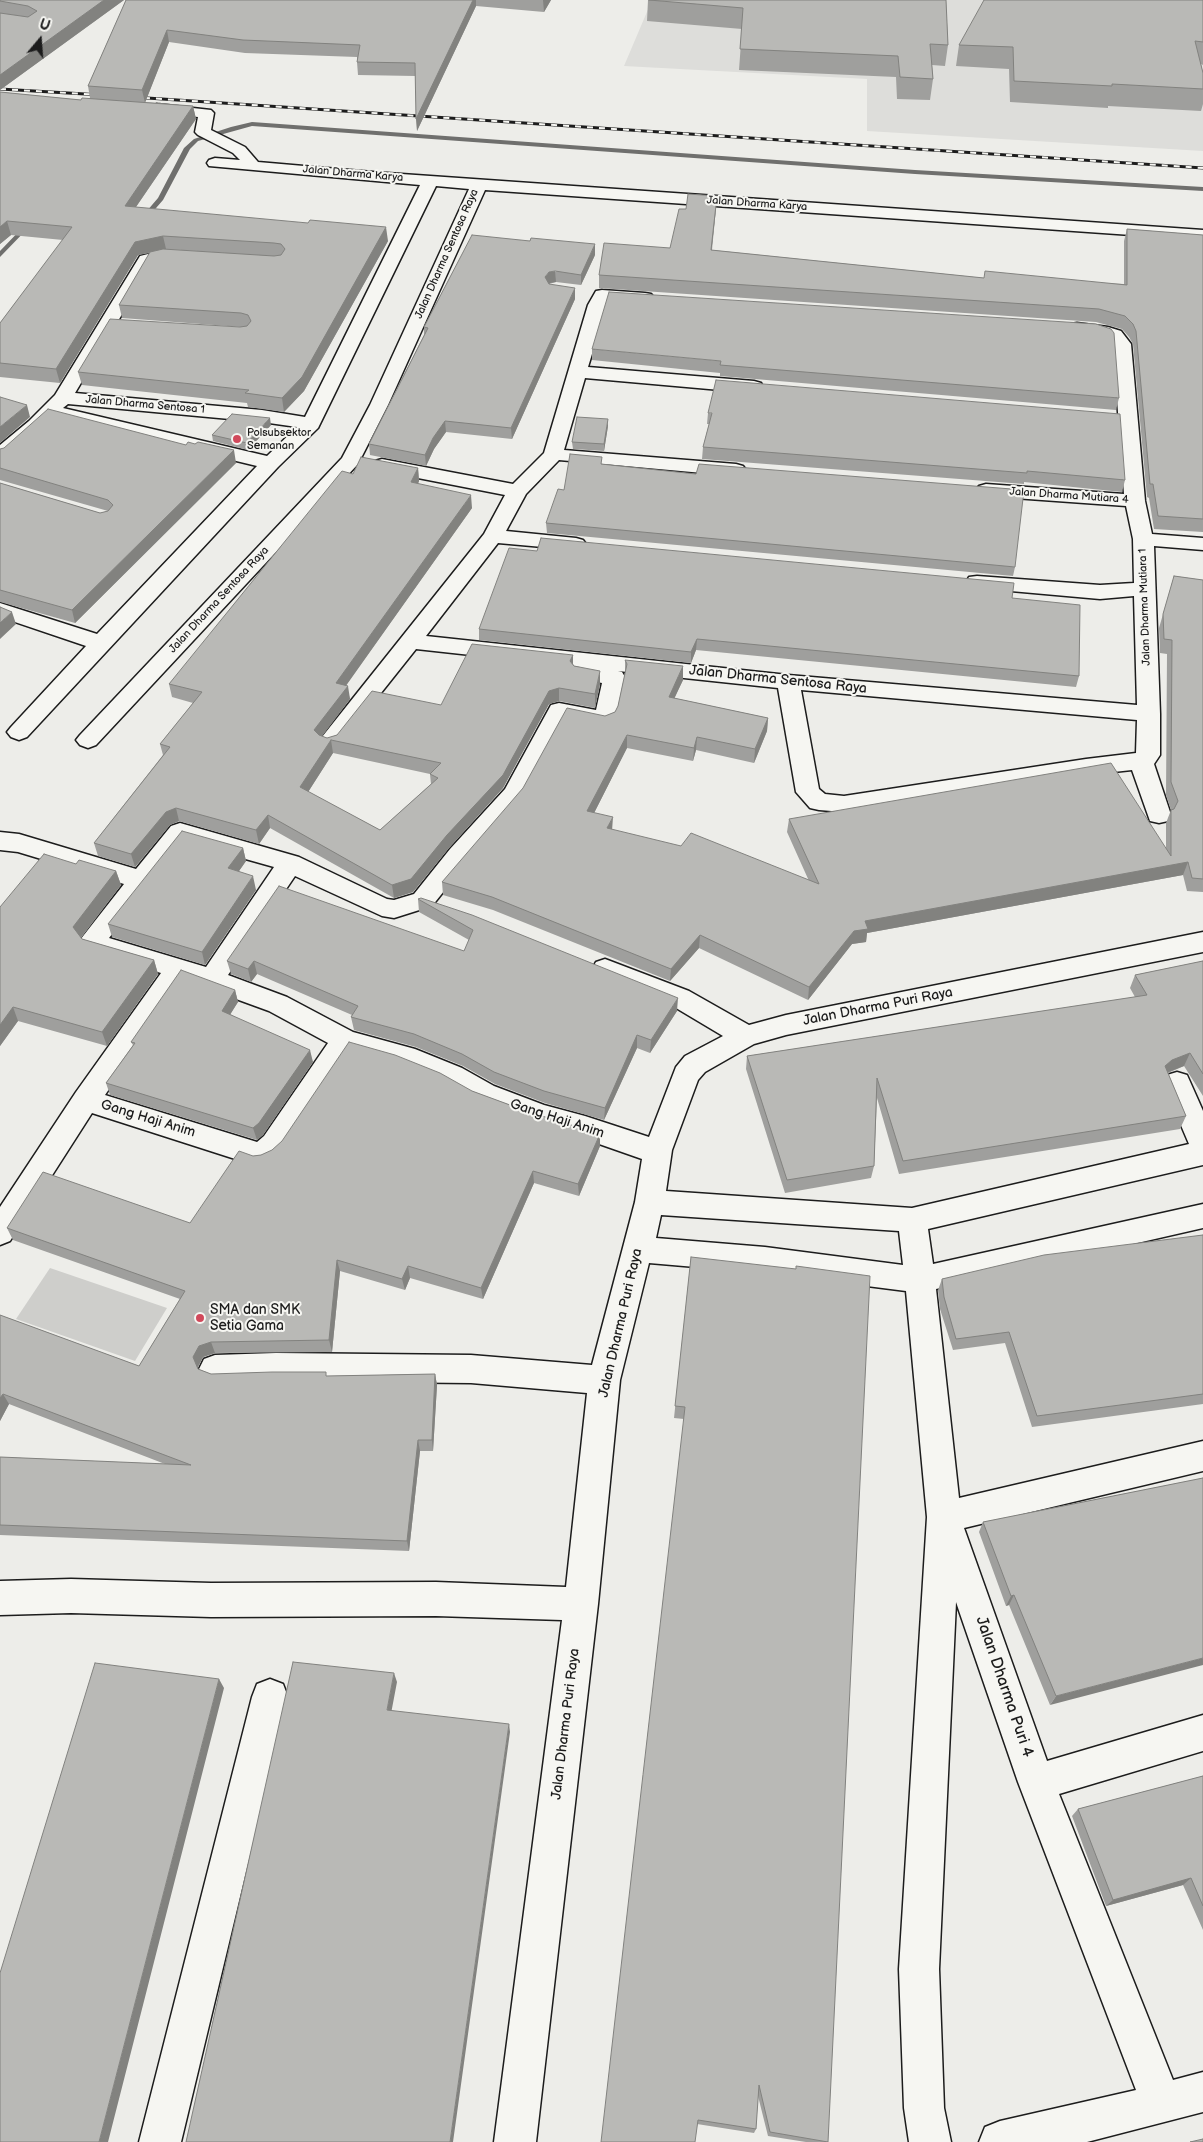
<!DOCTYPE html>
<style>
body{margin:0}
#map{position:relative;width:1203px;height:2142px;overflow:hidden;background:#edede9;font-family:"Balsamiq Sans",sans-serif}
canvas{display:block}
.north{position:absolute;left:15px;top:15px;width:50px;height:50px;-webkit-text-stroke:4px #f6f6f2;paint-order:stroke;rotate:18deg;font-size:14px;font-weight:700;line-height:20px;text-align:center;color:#1c1c1c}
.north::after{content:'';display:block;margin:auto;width:18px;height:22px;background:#1c1c1c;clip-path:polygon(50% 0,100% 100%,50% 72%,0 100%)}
</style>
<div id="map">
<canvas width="1203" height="2142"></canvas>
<div class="north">U</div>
</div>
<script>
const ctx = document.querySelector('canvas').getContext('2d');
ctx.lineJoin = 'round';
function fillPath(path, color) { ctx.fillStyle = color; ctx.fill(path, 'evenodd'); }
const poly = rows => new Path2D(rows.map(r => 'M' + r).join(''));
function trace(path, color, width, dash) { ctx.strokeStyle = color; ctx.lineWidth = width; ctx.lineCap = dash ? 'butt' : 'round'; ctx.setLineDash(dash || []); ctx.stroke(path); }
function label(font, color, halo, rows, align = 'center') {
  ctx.font = font + ' "Balsamiq Sans",sans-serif'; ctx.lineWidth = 4; ctx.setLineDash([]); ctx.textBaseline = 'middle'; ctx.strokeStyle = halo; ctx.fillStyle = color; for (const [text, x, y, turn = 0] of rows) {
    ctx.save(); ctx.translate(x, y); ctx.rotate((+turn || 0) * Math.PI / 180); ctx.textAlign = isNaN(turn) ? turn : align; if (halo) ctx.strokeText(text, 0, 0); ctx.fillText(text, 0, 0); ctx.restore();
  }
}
fillPath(poly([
 [652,0,1203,0,1203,151,867,131,867,79,624,66]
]), '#ddddda');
fillPath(poly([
 [50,1268,167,1308,135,1361,16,1319]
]), '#cececb');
fillPath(poly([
 [252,122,915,170,1203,187,1203,191,915,174,252,126,198,141,190,149,163,200,150,215,139,215,139,213,146,212,158,198,184,148,194,139,231,127,252,122],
 [26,224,31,225,0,257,0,251,26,224]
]), '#6f6f6d');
const street = poly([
 [157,104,211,110,214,113,211,130,245,147,258,162,373,172,1203,230,1203,240,485,190,388,405,358,464,96,745,88,748,80,745,76,740,80,735,342,458,370,405,469,189,436,186,318,428,278,467,27,737,19,740,11,737,7,732,11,727,86,646,0,617,0,603,97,634,257,466,54,417,7,459,0,461,0,445,29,421,55,395,140,256,160,251,166,252,169,256,166,260,152,264,75,393,262,410,305,417,420,185,209,166,207,163,209,160,215,158,240,160,233,153,198,135,195,132,198,117,152,112,149,109,152,106,157,104],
 [68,404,262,422,297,427,267,456,63,408,68,404],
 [602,290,645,293,651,294,654,298,651,302,645,303,608,301,588,367,754,381,761,383,763,387,761,391,754,393,585,378,564,450,736,464,743,466,746,470,743,474,736,476,559,460,526,494,506,531,576,538,583,540,586,544,583,548,576,550,498,543,426,636,788,675,1137,705,1134,596,1100,599,977,588,969,587,966,582,969,577,977,576,1100,585,1134,583,1133,539,1126,506,986,496,979,494,976,490,979,486,986,484,1124,494,1113,344,1104,337,1077,333,1071,332,1068,328,1071,324,1077,323,1108,327,1121,331,1131,344,1145,501,1152,534,1203,538,1203,550,1154,546,1160,714,1160,755,1154,764,1171,815,1168,821,1159,823,1150,821,1132,770,1086,775,844,812,819,810,810,808,796,792,778,688,618,671,622,672,625,677,616,719,613,724,605,727,566,719,522,800,468,861,432,906,394,918,382,916,295,876,228,975,287,997,353,1032,415,1049,462,1068,494,1086,544,1105,585,1116,649,1137,676,1067,685,1056,723,1036,671,1005,596,976,592,969,596,962,605,959,689,991,749,1025,786,1015,1203,932,1203,952,786,1035,754,1044,705,1072,698,1080,672,1150,666,1191,912,1208,1189,1144,1163,1083,1167,1075,1177,1072,1187,1075,1203,1111,1203,1165,928,1229,933,1264,1203,1204,1203,1228,936,1289,959,1498,1203,1441,1203,1471,964,1528,1047,1761,1203,1715,1203,1751,1059,1794,1173,2080,1203,2072,1203,2112,1087,2142,979,2142,985,2127,1000,2121,1136,2090,1018,1782,956,1602,939,1969,944,2108,951,2142,909,2142,904,2108,899,1969,927,1517,906,1291,765,1273,649,1263,620,1380,598,1604,536,2142,494,2142,562,1620,436,1616,211,1617,71,1613,0,1615,0,1581,71,1579,211,1583,436,1582,566,1587,587,1393,471,1383,276,1381,215,1383,204,1379,199,1369,204,1359,215,1355,276,1353,471,1355,592,1365,635,1202,642,1159,582,1138,530,1123,474,1102,442,1084,398,1066,351,1052,284,1152,274,1161,264,1165,257,1166,92,1113,10,1241,0,1245,0,1207,76,1092,161,973,87,951,80,940,124,884,18,852,0,850,0,832,19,834,136,869,171,826,180,823,299,857,387,899,394,900,414,894,450,849,505,789,551,705,559,703,596,710,602,683,575,678,572,673,575,668,580,667,416,649,338,747,330,750,322,747,318,742,322,737,484,534,505,495,382,471,375,469,372,465,375,461,382,459,513,484,544,453,588,305,596,291,602,290],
 [801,690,1137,720,1136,753,1086,759,844,796,825,794,819,789,801,690],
 [185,842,274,867,206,967,109,938,185,842],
 [184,980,269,1011,328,1043,264,1136,257,1142,105,1095,184,980],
 [661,1215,899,1231,903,1265,765,1247,656,1238,661,1215],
 [270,1679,283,1684,288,1697,181,2142,139,2142,252,1697,257,1684,270,1679]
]);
trace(street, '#1c1c1c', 3);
fillPath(street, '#f6f6f2');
const rail = poly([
 [0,89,102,95],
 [132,97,1203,168]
]);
trace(rail, '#1c1c1c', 3);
trace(rail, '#f6f6f2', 2, [6]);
fillPath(poly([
 [0,0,124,0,0,90],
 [126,0,551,0,544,12,476,6,417,131,415,76,358,75,357,62,357,57,245,53,169,42,145,102,193,106,196,119,136,207,388,241,304,391,284,412,248,407,247,403,82,385,78,372,241,327,122,318,119,305,150,253,138,255,60,383,0,377,0,323,63,240,11,235,0,244,0,92,81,100,90,98,88,86],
 [165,249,166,249,275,256],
 [648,0,946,0,948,45,945,66,932,65,933,79,930,100,897,99,896,77,739,70,742,29,647,21],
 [1203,0,1203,65,1201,64,1203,73,1203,104,1201,111,1108,106,1108,108,1010,102,1009,69,956,66,959,45],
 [716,208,712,250,984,278,1124,284,1124,241,1127,229,1203,235,1203,532,1154,529,1149,498,1147,497,1133,344,1129,337,1122,329,1096,322,599,288,599,275,670,248,686,209],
 [595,255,581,285,556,282,549,284,575,299,512,439,446,432,434,449,426,466,370,455,369,444,424,335,424,327],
 [592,349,1119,398,1116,410,720,376,720,373,592,360],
 [708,413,1125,480,1122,492,1024,482,1024,484,702,459,703,447,709,424,707,424],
 [271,425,248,450,213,441,212,435],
 [608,426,604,451,573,449,572,442],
 [0,449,236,463,75,623,0,602,0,483,100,513,108,511,0,480],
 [602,464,1015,567,1013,576,547,533,546,523],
 [418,468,419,481,418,484,472,508,346,685,350,699,322,736,327,738,441,705,573,655,573,664,574,666,600,684,595,708,559,701,549,704,503,788,449,848,413,892,394,898,270,828,259,844,179,821,170,825,135,867,98,856,94,843,163,755,160,744,193,703,172,697,169,684,353,474],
 [333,753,430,774,431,784,380,830,308,792],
 [1174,576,1203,580,1203,892,1187,891,1183,875,867,933,866,942,852,944,808,1000,699,948,670,981,493,910,443,895,442,882,605,716,615,712,618,706,625,673,625,660,683,680,674,698,768,718,767,731,754,763,696,750,693,761,627,748,594,813,612,830,809,881,787,832,789,819,1166,848,1166,823,1171,810,1166,795,1167,654,1160,653,1159,628],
 [1012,598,1079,676,1076,687,696,650,691,663,479,640,479,629],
 [243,848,246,861,239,871,256,890,205,965,112,937,108,924],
 [76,864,116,871,121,885,81,938,82,939,154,960,158,974,107,1046,18,1021,0,1046,0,907],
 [418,899,677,1011,650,1053,637,1048,604,1120,545,1103,495,1084,463,1066,416,1047,354,1030,351,1017,352,1015,257,974,251,982,231,974,227,961,464,951,469,940,419,912],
 [1203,961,1203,1096,1184,1066,1168,1073,1186,1116,1180,1129,899,1174,877,1098,874,1166,871,1178,785,1193,746,1069,747,1056,1135,997,1130,988,1135,975],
 [235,990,238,1002,230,1014,313,1062,263,1135,257,1140,110,1095,106,1083,133,1045,131,1042],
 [472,1091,529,1112,600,1134,600,1146,579,1196,534,1183,483,1299,410,1278,405,1290,340,1271,332,1352,215,1353,203,1357,198,1368,198,1369,211,1374,327,1376,435,1374,437,1385,433,1451,420,1451,409,1551,0,1535,0,1457,165,1464,9,1404,0,1421,0,1315,139,1366,180,1299,13,1240,7,1228,190,1223,253,1156,261,1155],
 [1203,1235,1203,1404,1032,1427,1005,1343,953,1350,940,1309,938,1290,942,1279],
 [691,1257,828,2142,806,2142,768,2136,758,2096,756,2129,754,2133,697,2124,684,1419,674,1418],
 [1203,1478,1050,1705,1009,1605,1006,1606,979,1532,983,1522],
 [1203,1776,1203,1930,1183,1885,1106,1906,1072,1816,1078,1809]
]), '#9f9f9d');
fillPath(poly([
 [104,0,124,0,0,90,0,75],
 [473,0,476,0,476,6,417,131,416,119],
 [543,0,551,0,544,12],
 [167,30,169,42,145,103,142,90],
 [193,106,196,119,127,220,125,206],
 [717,196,716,208,710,263,711,250],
 [7,221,11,235,0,244,0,227],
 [386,227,388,241,304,391,284,412,282,398],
 [163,236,166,249,138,255,60,383,56,369,135,242],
 [595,244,595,255,581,285,581,275],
 [555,271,556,282,550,283,546,288,545,277,549,272],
 [575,288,575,299,512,439,511,428],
 [27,405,30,417,0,443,0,427],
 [270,418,271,425,248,450,247,443],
 [608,419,608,426,604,451,604,444],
 [445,421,446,432,434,449,426,466,425,455,433,438],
 [234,450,236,463,75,623,72,610],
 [418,468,419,481,412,496,411,482],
 [471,495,472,508,338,697,336,683],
 [12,612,16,624,0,639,0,623],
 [697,639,696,650,691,663,691,652],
 [573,655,573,668,570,661],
 [683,666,683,680,669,710,669,697],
 [600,671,600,684,595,708,595,694],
 [348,686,350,699,317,743,314,730],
 [559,688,559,701,549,704,503,788,449,848,413,892,394,898,392,885,549,691],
 [768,718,767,731,754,763,755,749],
 [627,735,627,748,588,825,587,811],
 [697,737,696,750,693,761,694,748],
 [331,740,333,753,303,800,300,787],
 [176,808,179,821,170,825,135,867,131,854,166,812],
 [268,815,270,828,259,844,256,830],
 [613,817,612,831,607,828],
 [243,848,246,861,232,881,228,868],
 [1188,862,1183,875,867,933,866,942,852,944,808,1000,809,987,854,931,865,921],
 [116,871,121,885,78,941,73,927],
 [253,876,256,890,205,965,202,952],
 [700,935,699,948,670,981,671,969],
 [154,960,158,974,107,1046,102,1032],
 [254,961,257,974,251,982,248,969],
 [235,990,238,1002,225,1023,222,1011],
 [678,998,677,1011,650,1053,651,1040],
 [13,1007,18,1021,0,1046,0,1025],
 [637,1035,637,1048,604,1120,605,1108],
 [310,1050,313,1062,263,1135,257,1140,253,1128],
 [1190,1053,1184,1066,1166,1073,1165,1066,1172,1060],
 [600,1134,600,1146,579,1196,578,1184],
 [533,1171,534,1183,483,1299,481,1288],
 [337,1260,340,1271,332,1352,329,1340],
 [408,1266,410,1278,405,1290,402,1279],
 [211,1342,215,1353,203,1357,197,1368,193,1357,199,1346],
 [435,1374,437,1385,433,1451,432,1440],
 [3,1394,9,1404,0,1421,0,1398],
 [418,1440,420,1451,409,1551,407,1541],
 [1014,1595,1009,1605,1006,1606,1011,1596],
 [1203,1658,1203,1665,1050,1705,1056,1696],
 [394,1673,397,1682,390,1719,387,1710],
 [219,1679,224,1688,108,2142,99,2142],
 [509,1724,510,1732,453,2142,450,2142],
 [1191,1878,1183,1885,1106,1906,1113,1900]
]), '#82827f');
const building = poly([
 [0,0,104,0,0,75,0,13,28,17,37,11,28,6,0,1,0,0],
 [126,0,473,0,416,119,415,63,357,62,360,45,243,40,167,30,142,90,88,86,126,0],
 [649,0,946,0,948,45,930,44,933,79,900,77,898,56,740,49,743,8,649,0],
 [984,0,1203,0,1203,42,1195,41,1203,73,1203,89,1112,84,1112,86,1014,81,1013,47,959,45,984,0],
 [0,92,81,100,82,98,193,106,125,206,308,223,310,220,386,227,302,377,282,398,245,393,249,390,78,372,110,319,240,327,247,326,251,321,248,315,241,313,119,305,150,252,163,249,274,256,281,255,285,249,281,244,274,243,163,236,135,242,56,369,0,363,0,323,72,227,7,221,0,227,0,92],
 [688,194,717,196,711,250,984,278,985,271,1127,285,1127,229,1203,235,1203,519,1158,516,1153,484,1150,484,1136,331,1133,324,1125,316,1099,309,599,275,604,243,670,248,679,209,686,209,688,194],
 [472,235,530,241,531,238,595,244,581,275,555,271,549,272,545,277,549,284,575,288,511,428,445,421,433,438,425,455,369,444,428,328,424,327,472,235],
 [609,292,1096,324,1111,329,1114,333,1119,398,720,365,721,361,592,349,609,292],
 [716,380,1120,414,1125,480,1027,471,1027,473,703,447,712,413,708,413,716,380],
 [0,397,27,405,0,427,0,397],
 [48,409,186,445,188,442,195,444,198,442,234,450,72,610,0,590,0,483,100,513,108,511,113,505,108,500,0,468,0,449,4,448,48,409],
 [232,414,270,418,247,443,212,435,232,414],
 [577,417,608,419,604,444,572,442,577,417],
 [570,454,602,457,601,464,696,474,699,464,1024,490,1015,567,546,523,558,489,564,490,570,454],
 [361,457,418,468,411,482,471,495,336,683,348,686,314,730,319,735,327,738,337,735,372,691,441,705,472,644,573,655,570,661,574,666,600,671,595,694,559,688,549,691,503,775,447,835,411,879,392,885,268,815,256,830,176,808,166,812,131,854,94,843,170,747,160,744,202,692,169,684,342,471,353,474,361,457],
 [331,740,441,763,430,774,438,778,380,830,300,787,331,740],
 [541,538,1014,583,1012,598,1080,605,1079,676,697,639,691,652,479,629,509,548,537,551,541,538],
 [1174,576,1203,580,1203,879,1192,878,1188,862,865,921,868,929,854,931,809,987,700,935,671,969,492,897,442,882,523,788,567,708,605,716,615,712,618,706,627,664,625,660,683,666,669,697,768,718,755,749,697,737,694,748,627,735,587,811,613,817,607,828,681,846,691,833,819,884,789,819,1111,763,1171,856,1171,810,1174,809,1178,801,1171,782,1172,640,1164,639,1163,614,1174,576],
 [0,607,12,612,0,623,0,607],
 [182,831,243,848,228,868,253,876,202,952,108,924,182,831],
 [44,854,76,864,79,860,116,871,73,927,82,939,154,960,102,1032,13,1007,0,1025,0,907,44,854],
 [279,886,464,951,473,930,418,899,421,898,472,915,678,998,651,1040,637,1035,605,1108,544,1091,494,1072,462,1054,414,1034,351,1017,358,1006,254,961,248,969,227,961,279,886],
 [1203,961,1203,1074,1190,1053,1172,1060,1165,1066,1186,1116,903,1161,877,1078,874,1166,787,1180,747,1056,1147,995,1135,975,1203,961],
 [181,970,235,990,222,1011,310,1050,259,1123,253,1128,106,1083,135,1043,131,1042,181,970],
 [349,1042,395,1055,440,1073,472,1091,529,1112,600,1134,578,1184,533,1171,481,1288,408,1266,402,1279,337,1260,329,1340,211,1342,199,1346,193,1357,198,1369,211,1374,272,1372,326,1372,326,1376,435,1374,432,1440,418,1440,407,1541,0,1525,0,1457,191,1465,3,1394,0,1398,0,1315,139,1366,185,1291,7,1228,43,1172,190,1223,239,1151,253,1156,261,1155,272,1150,282,1141,349,1042],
 [1203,1235,1203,1394,1037,1416,1009,1332,956,1339,944,1297,942,1279,1044,1255,1203,1235],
 [691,1257,796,1269,796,1266,870,1276,828,2142,770,2132,759,2085,756,2129,698,2120,695,2142,601,2142,685,1407,675,1406,691,1257],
 [1203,1478,1203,1658,1056,1696,1014,1595,1011,1596,983,1522,1203,1478],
 [293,1662,394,1673,387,1710,509,1724,450,2142,186,2142,293,1662],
 [95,1663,219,1679,99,2142,0,2142,0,1973,95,1663],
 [1203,1776,1203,1906,1191,1878,1113,1900,1078,1809,1203,1776],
 [1203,2139,1203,2142,1190,2142,1203,2139]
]);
fillPath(building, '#b9b9b6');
trace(building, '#82827f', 1);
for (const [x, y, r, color] of [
 [237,439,5,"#d1495b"],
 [200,1318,5,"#d1495b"]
]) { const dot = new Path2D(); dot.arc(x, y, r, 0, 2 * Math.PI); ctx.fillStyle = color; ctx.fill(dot); trace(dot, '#f6f6f2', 2); }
label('11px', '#1c1c1c', '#f6f6f2', [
 ["Jalan Dharma Karya",353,174,5],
 ["Jalan Dharma Karya",757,204,4],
 ["Jalan Dharma Sentosa Raya",447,254,-66],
 ["Jalan Dharma Sentosa 1",145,405,5],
 ["Jalan Dharma Mutiara 4",1069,496,4],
 ["Jalan Dharma Sentosa Raya",219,600,-47],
 ["Jalan Dharma Mutiara 1",1145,607,-92]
]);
label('11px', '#1c1c1c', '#f6f6f2', [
 ["Polsubsektor",247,433],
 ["Semanan",247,446]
], 'left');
label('14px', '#1c1c1c', '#f6f6f2', [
 ["Jalan Dharma Sentosa Raya",778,680,6],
 ["Jalan Dharma Puri Raya",878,1007,-11],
 ["Gang Haji Anim",148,1119,17],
 ["Gang Haji Anim",557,1119,18],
 ["Jalan Dharma Puri Raya",621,1323,-77],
 ["Jalan Dharma Puri Raya",566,1724,-83]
]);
label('14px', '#1c1c1c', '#f6f6f2', [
 ["SMA dan SMK",210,1310],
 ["Setia Gama",210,1326]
], 'left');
label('16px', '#1c1c1c', '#f6f6f2', [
 ["Jalan Dharma Puri 4",1004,1687,71]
]);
</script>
